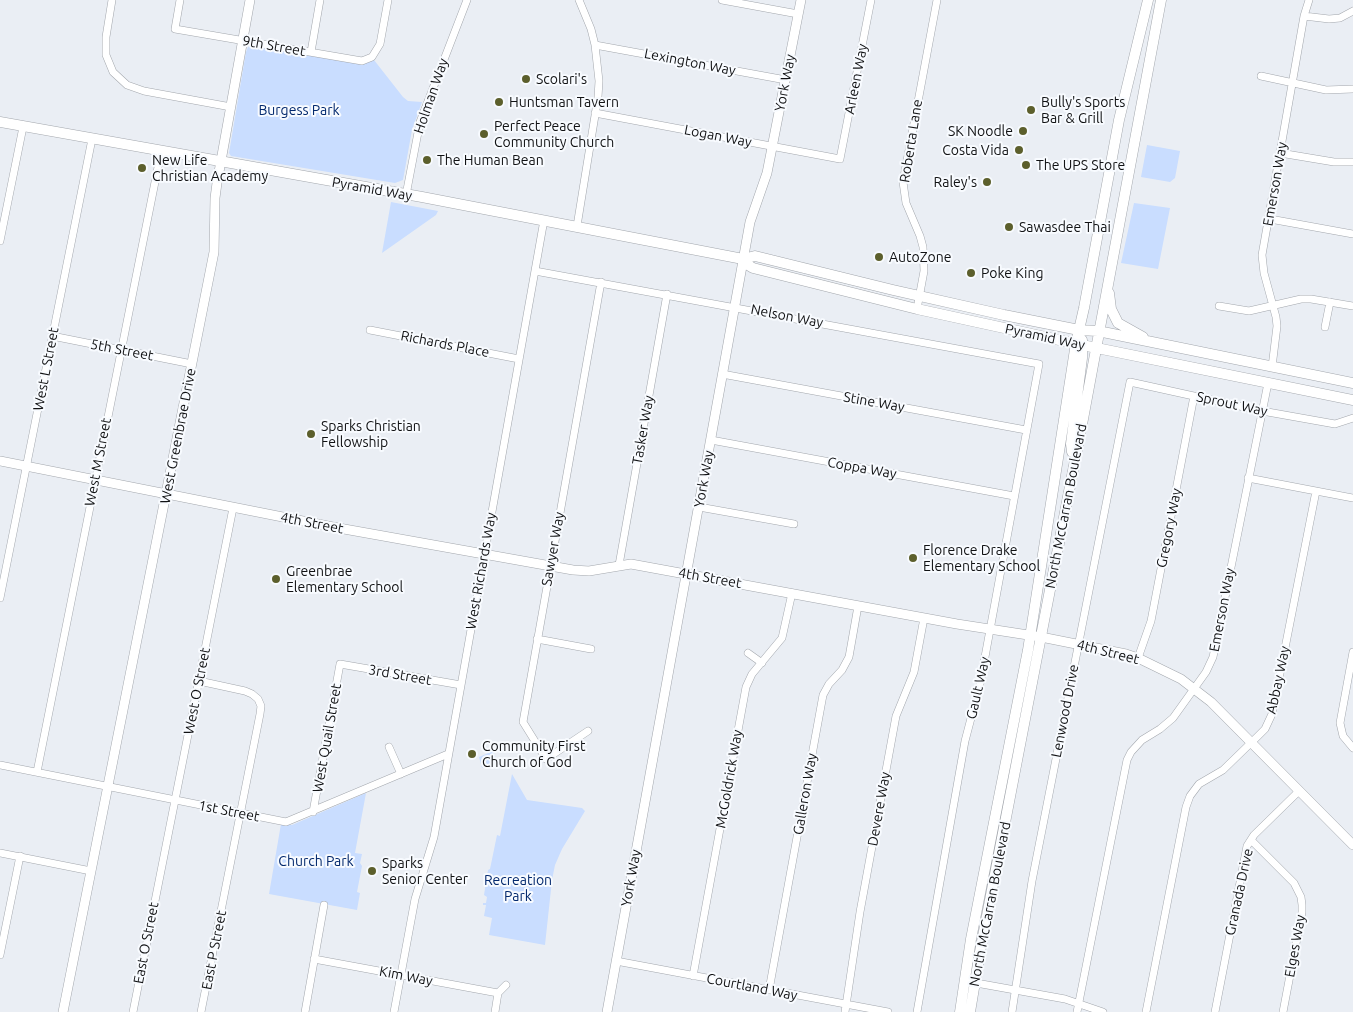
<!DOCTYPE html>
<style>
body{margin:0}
canvas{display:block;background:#eaeef4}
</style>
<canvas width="1353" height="1012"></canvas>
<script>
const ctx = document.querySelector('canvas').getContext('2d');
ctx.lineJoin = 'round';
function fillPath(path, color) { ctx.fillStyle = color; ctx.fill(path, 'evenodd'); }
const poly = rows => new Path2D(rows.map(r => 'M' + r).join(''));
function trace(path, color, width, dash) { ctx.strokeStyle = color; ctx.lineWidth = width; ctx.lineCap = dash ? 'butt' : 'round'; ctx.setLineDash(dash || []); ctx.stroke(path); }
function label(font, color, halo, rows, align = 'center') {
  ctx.font = font + ' Ubuntu,sans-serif'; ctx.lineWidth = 4; ctx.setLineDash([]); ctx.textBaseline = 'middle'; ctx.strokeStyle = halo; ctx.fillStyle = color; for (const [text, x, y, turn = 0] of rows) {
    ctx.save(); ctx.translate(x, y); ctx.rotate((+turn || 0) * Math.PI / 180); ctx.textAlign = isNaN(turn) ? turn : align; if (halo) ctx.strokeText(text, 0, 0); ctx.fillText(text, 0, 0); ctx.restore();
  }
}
fillPath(poly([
 [252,45,366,63,374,60,403,97,408,101,422,102,412,130,403,180,395,183,231,156,229,153,246,52,248,47],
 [1147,145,1180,151,1175,178,1170,182,1141,177],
 [391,202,438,211,436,215,382,253],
 [1134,203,1170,208,1158,269,1121,263],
 [493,751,497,761,482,768,479,757],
 [512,774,527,800,582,808,585,811,562,849,555,865,552,880,545,945,489,935,492,918,484,916,486,905,483,905,483,903,486,903,487,897,484,895,488,870,490,869,497,835,500,836],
 [366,793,355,853,362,854,360,863,362,866,357,892,360,893,357,910,269,894,281,824,292,825]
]), '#c9ddff');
const minor = poly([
 [112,0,106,37,106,55,113,72,127,85,144,91,231,107],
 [180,0,175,29,362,61,372,57,380,44,388,0],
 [722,0,798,14],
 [1304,16,1329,19,1340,18,1353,11],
 [595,45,786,80],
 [311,52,320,0],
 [1261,76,1326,90,1353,89],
 [595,113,840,159,871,0],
 [1280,153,1334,162,1353,162],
 [406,195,420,122,467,0],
 [1270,219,1353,234],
 [577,226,598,97,599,81,595,45,591,29,579,0],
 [0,241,23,127],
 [535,271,1039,364,980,684,965,741,917,1012],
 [1219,306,1249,311,1301,299,1311,299,1353,306],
 [917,309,924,271,923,247,920,236,906,203,903,182,937,0],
 [1325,327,1330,302],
 [370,330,519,359],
 [52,336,192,364],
 [1272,367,1277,326,1276,317,1264,273,1262,255,1304,16,1309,0],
 [722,374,1026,430],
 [711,440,1014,496],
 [1248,478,1353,498],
 [699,507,794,524],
 [619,565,667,294],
 [0,598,92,139],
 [537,639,591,649],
 [1353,652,1340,723,1343,736,1353,748],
 [748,653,762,663],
 [1138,658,1151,621,1194,396],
 [199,681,245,691,252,694,258,699,261,706,260,714,201,1012],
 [588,731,546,759,523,722,601,282],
 [389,747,401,774],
 [0,765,286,822,448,754],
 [37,772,161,152],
 [313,812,340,664,461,685],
 [1251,840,1294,883,1301,897,1302,905,1302,912,1283,1012],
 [0,853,91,871],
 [0,955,20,856],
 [314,959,498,993],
 [616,961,888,1012],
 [693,976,746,687,752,674,782,638,792,593],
 [965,981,1065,999,1103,1012],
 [769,990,823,695,829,684,842,670,849,657,858,606],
 [133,1012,233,508],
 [305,1012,324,905],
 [394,1012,415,899,434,837,544,220],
 [495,1012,498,993,506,985],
 [845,1012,860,912,896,716,914,672,924,618],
 [1012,1012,1032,881,1130,382,1262,411,1335,424,1353,418],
 [1077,1012,1127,760,1131,752,1142,740,1160,729,1173,718,1206,672,1213,657,1268,383],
 [1146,1012,1186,807,1190,796,1199,784,1223,770,1258,736,1265,729,1272,714,1316,491],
 [1215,1012,1247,846,1254,835,1299,791]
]);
const tertiary = poly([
 [0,461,333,527,573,570,589,571,631,564,957,624,1041,637,1126,654,1138,658,1181,679,1211,702,1353,845],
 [63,1012,214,252,215,198,217,183,250,0],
 [607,1012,750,222,767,173,801,0]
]);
const primary = poly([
 [0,122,422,197,743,259,755,256,893,290,1004,315,1079,330,1098,331,1353,383],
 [743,259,748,265,753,268,917,309,1082,345,1353,400],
 [1109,293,1111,309,1118,323,1143,337],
 [1072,452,1071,444,1082,358,1082,340],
 [960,1012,971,939,1028,650,1076,343,1084,308,1119,120,1148,0],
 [970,1012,980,952,1083,419,1161,0]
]);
trace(minor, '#a3a7ad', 8);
trace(tertiary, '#a3a7ad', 10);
trace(primary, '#a3a7ad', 11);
trace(minor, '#fff', 7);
trace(tertiary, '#fff', 9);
trace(primary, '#fff', 10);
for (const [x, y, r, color] of [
 [526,79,5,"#5c5f2c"],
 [499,102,5,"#5c5f2c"],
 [1031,110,5,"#5c5f2c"],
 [1023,131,5,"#5c5f2c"],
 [484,134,5,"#5c5f2c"],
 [1019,150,5,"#5c5f2c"],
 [427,160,5,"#5c5f2c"],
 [1026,165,5,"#5c5f2c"],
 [142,168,5,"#5c5f2c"],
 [987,182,5,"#5c5f2c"],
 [1009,227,5,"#5c5f2c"],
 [879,257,5,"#5c5f2c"],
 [971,273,5,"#5c5f2c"],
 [311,434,5,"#5c5f2c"],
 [913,558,5,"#5c5f2c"],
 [276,579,5,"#5c5f2c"],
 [472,754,5,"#5c5f2c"],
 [372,871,5,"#5c5f2c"]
]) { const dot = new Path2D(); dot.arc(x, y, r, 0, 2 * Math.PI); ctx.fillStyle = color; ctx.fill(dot); trace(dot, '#f8fbff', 2); }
label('14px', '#111214', '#f8fbff', [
 ["9th Street",274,46,10],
 ["Lexington Way",690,62,11],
 ["Arleen Way",856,79,-79],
 ["York Way",785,83,-79],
 ["Holman Way",431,96,-71],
 ["Logan Way",718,136,11],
 ["Roberta Lane",911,141,-81],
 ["Emerson Way",1275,184,-80],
 ["Pyramid Way",372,189,10],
 ["Nelson Way",787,316,11],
 ["Pyramid Way",1045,337,12],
 ["Richards Place",445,344,11],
 ["5th Street",122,350,11],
 ["West L Street",46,369,-79],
 ["Stine Way",874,402,10],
 ["Sprout Way",1232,404,12],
 ["Tasker Way",643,430,-80],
 ["West Greenbrae Drive",178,436,-79],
 ["West M Street",98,462,-79],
 ["Coppa Way",862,468,10],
 ["York Way",704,479,-80],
 ["North McCarran Boulevard",1066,506,-79],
 ["4th Street",312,523,11],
 ["Gregory Way",1169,528,-79],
 ["Sawyer Way",553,549,-80],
 ["West Richards Way",481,571,-80],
 ["4th Street",710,578,10],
 ["Emerson Way",1222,610,-79],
 ["4th Street",1108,652,14],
 ["3rd Street",400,675,10],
 ["Abbay Way",1278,680,-78],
 ["Gault Way",978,688,-77],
 ["West O Street",197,691,-79],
 ["Lenwood Drive",1065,711,-79],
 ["West Quail Street",327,738,-80],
 ["McGoldrick Way",729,779,-80],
 ["Galleron Way",805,794,-80],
 ["Devere Way",879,809,-80],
 ["1st Street",229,811,11],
 ["York Way",631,878,-80],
 ["Granada Drive",1239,892,-78],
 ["North McCarran Boulevard",990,904,-79],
 ["East O Street",146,943,-79],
 ["Elges Way",1295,946,-80],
 ["East P Street",214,950,-79],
 ["Kim Way",406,976,11],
 ["Courtland Way",752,987,11]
]);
label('14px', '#111214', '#f8fbff', [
 ["Scolari's",536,79],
 ["Huntsman Tavern",509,102],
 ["Bully's Sports",1041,102],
 ["Bar & Grill",1041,118],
 ["Perfect Peace",494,126],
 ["Community Church",494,142],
 ["SK Noodle",1013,131,"right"],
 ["Costa Vida",1009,150,"right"],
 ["New Life",152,160],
 ["Christian Academy",152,176],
 ["The Human Bean",437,160],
 ["The UPS Store",1036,165],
 ["Raley's",977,182,"right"],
 ["Sawasdee Thai",1019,227],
 ["AutoZone",889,257],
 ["Poke King",981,273],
 ["Sparks Christian",321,426],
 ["Fellowship",321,442],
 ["Florence Drake",923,550],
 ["Elementary School",923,566],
 ["Greenbrae",286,571],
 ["Elementary School",286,587],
 ["Community First",482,746],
 ["Church of God",482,762],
 ["Sparks",382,863],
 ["Senior Center",382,879]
], 'left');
label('14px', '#03296e', '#f8fbff', [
 ["Burgess Park",299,110],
 ["Church Park",316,861],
 ["Recreation",518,880],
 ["Park",518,896]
]);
</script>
